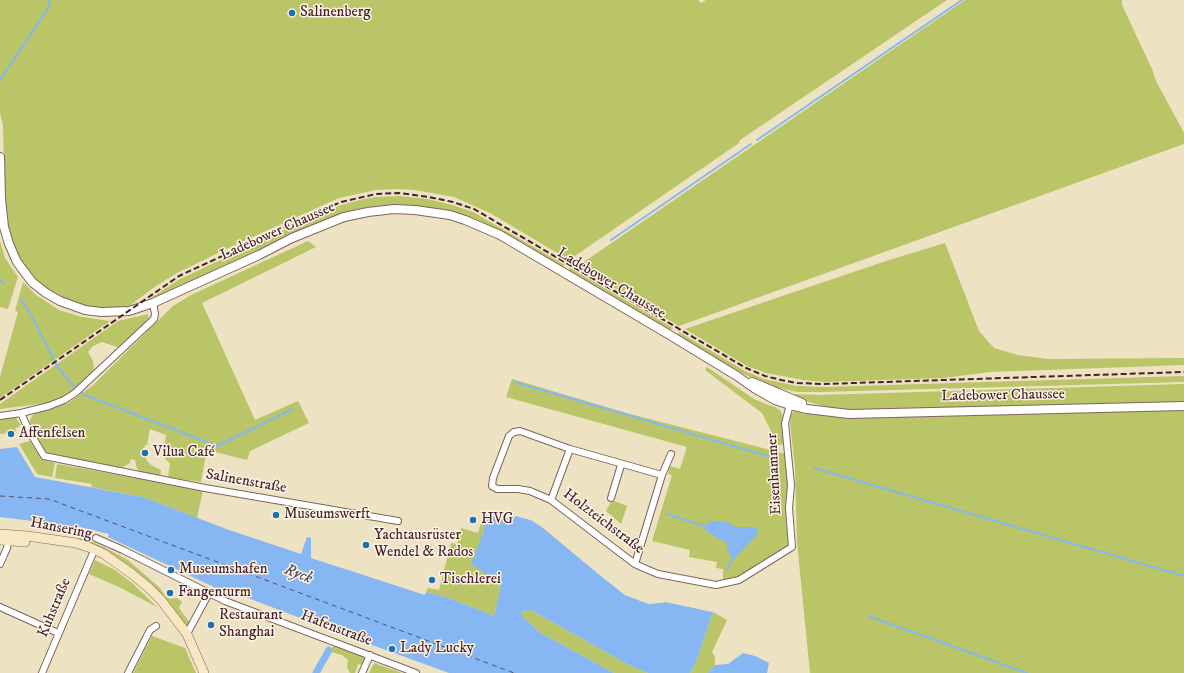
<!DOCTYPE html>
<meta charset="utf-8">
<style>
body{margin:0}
canvas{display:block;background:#ede2c1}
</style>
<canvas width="1184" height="673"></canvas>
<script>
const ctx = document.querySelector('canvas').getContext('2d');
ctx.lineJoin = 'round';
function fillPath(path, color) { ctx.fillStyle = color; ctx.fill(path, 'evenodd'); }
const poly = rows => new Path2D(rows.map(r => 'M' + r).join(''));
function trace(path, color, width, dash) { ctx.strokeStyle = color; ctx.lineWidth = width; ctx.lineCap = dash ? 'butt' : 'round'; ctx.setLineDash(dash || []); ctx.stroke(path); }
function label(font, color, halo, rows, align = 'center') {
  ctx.font = font + ' "IM FELL DW Pica",serif'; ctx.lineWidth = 3; ctx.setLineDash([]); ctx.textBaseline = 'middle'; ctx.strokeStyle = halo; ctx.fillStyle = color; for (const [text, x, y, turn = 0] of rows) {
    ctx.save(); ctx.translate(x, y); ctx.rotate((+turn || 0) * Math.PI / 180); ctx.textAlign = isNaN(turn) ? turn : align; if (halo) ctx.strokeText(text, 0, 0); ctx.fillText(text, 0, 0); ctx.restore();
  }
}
fillPath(poly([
 [0,0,698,0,701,3,706,0,947,0,740,140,739,143,569,260,490,213,454,197,415,190,399,189,376,190,339,198,224,250,177,273,153,288,128,307,101,308,86,307,62,298,48,290,35,279,26,269,20,260,12,243,8,226,5,199,3,126,0,113],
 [965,0,1122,0,1122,5,1152,69,1156,81,1184,133,1184,144,679,326,578,266],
 [399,196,428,199,452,205,473,212,565,265,562,267,558,266,484,225,382,206,367,207,325,219,178,289,143,303,180,279,312,217,341,205,360,200,376,197],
 [0,241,5,258,18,277,8,309,0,307],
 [308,241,316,247,202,303,255,420,298,401,309,423,250,451,247,460,207,450,201,482,168,477,170,464,163,456,166,435,150,429,147,445,145,445,144,450,145,454,147,461,151,465,161,470,160,476,141,472,137,469,135,460,131,459,129,464,120,468,51,456,46,453,38,439,38,436,40,434,39,426,33,427,30,425,30,420,33,415,37,412,68,403,92,386,173,306,191,295],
 [945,243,979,331,994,348,1018,355,1048,359,1184,358,1184,365,990,372,944,378,824,382,803,380,766,373,747,366,685,329,886,261],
 [570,268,673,328,670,330,665,329,567,271],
 [23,282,36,295,59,310,82,317,110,321,0,398,0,377,18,312,15,311],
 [148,314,149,319,148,324,125,344,117,347,102,342,93,346,88,352,93,361,94,373,73,392,63,398,46,403,0,409,0,404,118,321],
 [679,332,745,371,764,379,797,386,824,387,1184,376,1184,382,819,392,798,392,778,388,776,390,724,364,677,336],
 [707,367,754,399,768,405,775,407,781,411,783,419,785,444,778,445,762,413,705,370],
 [512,379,630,414,786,454,788,481,786,515,788,545,739,577,723,582,723,569,716,568,717,562,689,557,690,550,652,541,672,475,668,474,670,466,680,469,687,447,506,397],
 [1184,384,1184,403,849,410,826,407,793,397,794,394,819,395],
 [798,409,825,415,1184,409,1184,673,810,673,797,542,795,468,790,423,791,415,794,411],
 [13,417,16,418,21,425,15,429,16,432,0,434,0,418],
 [30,441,42,460,55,463,52,477,37,474,19,444],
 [57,464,203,490,197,518,143,497,91,487,92,484,55,478],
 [612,500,627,506,621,524,606,511],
 [484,513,487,515,482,536,501,585,494,616,449,598,426,592,428,588,439,590,451,543,457,544,461,528,478,533],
 [79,538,88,540,102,546,128,560,160,588,166,597,170,599,177,598,182,602,179,608,190,623,187,628,169,603,144,578,101,548,79,540],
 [95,560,115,570,132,583,157,607,119,587,89,574],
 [531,610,627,664,648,673,614,673,539,632,522,616,521,612],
 [713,612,727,620,712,652,715,657,715,665,708,673,690,673,696,662],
 [152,636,185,648,196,673,133,673],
 [334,644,363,655,365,658,363,665,358,664,355,673,350,673,347,668,348,660,342,655,331,652],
 [374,663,402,673,369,673]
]), '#b9c567');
fillPath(poly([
 [17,447,35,477,143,497,229,530,301,554,307,537,311,538,311,558,425,595,426,592,449,598,494,616,501,585,471,564,482,536,487,515,501,518,516,516,531,520,542,527,597,573,625,595,649,604,666,602,713,612,696,662,690,673,648,673,627,664,531,610,521,612,522,616,539,632,614,673,449,673,339,633,222,588,218,589,108,537,109,534,80,527,0,517,0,449],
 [710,521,724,522,730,523,735,527,753,527,758,528,757,535,735,558,730,557,726,543,706,531,704,526],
 [743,653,755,656,769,663,767,673,708,673,715,665,728,664]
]), '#87b7f2');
fillPath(poly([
 [517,514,532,518,543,525,598,571,626,593,650,602,666,600,713,610,713,612,666,602,649,604,625,595,542,527,531,520,516,516,498,517,498,515]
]), '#ede2c1');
trace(poly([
 [0,80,49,7,49,0],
 [757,140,962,0],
 [611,240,751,144],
 [0,280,4,284],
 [21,299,31,315,57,366,74,387,85,395,217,446,293,409],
 [515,382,774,458],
 [814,468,1184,576],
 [667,514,704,526],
 [727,569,734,558],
 [868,616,1027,673]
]), '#87b7f2', 2);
trace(poly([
 [316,673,329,650]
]), '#87b7f2', 7);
trace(poly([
 [0,496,49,499,514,673]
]), '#5c4d67', 1, [5, 4]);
const minor = poly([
 [21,413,29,431,44,456,205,488,398,521],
 [0,416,21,413,49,406,64,400,75,393,154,319,155,314,153,303],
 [662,475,671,454],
 [611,498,621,465],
 [551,500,570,449],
 [96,538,123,550,225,601,416,673],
 [0,564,7,548,9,537],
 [635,564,662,475,570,449,520,431,514,432,509,436,493,478,492,486,497,489,518,489,530,491,551,500,623,555,635,564,646,569,658,574,716,585,739,580,792,547,789,508,791,485,785,423,791,401],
 [0,607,58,633],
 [189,630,209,593],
 [42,673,93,553],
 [128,673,150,630,156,626],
 [362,673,370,655]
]);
const tertiary = poly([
 [0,157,1,199,4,227,9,244,17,262,32,282,46,293,60,301,85,310,101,312,129,311,153,303,259,255,292,238,344,217,368,212,394,209,415,210,450,215,465,220,500,235,668,334,737,376,754,388,775,400,790,405,807,409,849,414,1184,406],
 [752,382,802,403]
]);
const secondary = poly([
 [0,534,27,536,76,543,91,548,104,554,132,574,149,588,161,600,187,634,204,673],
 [0,540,25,542]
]);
trace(minor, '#836360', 8);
trace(tertiary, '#836360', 10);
trace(secondary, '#836360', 10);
trace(minor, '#fff', 6);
trace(tertiary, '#fff', 8);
trace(secondary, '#f7e8c3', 9);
trace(poly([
 [0,400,179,276,311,215,341,202,376,194,399,193,429,197,453,202,474,209,746,368,765,376,781,380,797,383,824,384,1184,372]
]), '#4a1f2b', 2, [6, 3]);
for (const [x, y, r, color] of [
 [292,13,4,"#1f6fb2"],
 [11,434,4,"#1f6fb2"],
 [145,453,4,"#1f6fb2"],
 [276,515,4,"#1f6fb2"],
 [473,520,4,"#1f6fb2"],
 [366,545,4,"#1f6fb2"],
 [171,570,4,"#1f6fb2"],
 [432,580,4,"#1f6fb2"],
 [170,593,4,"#1f6fb2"],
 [211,625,4,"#1f6fb2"],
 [392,649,4,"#1f6fb2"]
]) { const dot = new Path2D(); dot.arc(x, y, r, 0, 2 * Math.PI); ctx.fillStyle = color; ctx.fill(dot); trace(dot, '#fcf5e5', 1.5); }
label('15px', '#4a1f2b', '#fcf5e5', [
 ["Salinenberg",300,13],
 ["Affenfelsen",19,434],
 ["Vilua Café",153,453],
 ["Museumswerft",284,515],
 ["HVG",481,520],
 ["Yachtausrüster",374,536],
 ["Wendel & Rados",374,553],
 ["Museumshafen",179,570],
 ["Tischlerei",440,580],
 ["Fangenturm",178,593],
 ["Restaurant",219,616],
 ["Shanghai",219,633],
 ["Lady Lucky",400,649]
], 'left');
label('15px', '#4a1f2b', '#fcf5e5', [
 ["Ladebower Chaussee",278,232,-24],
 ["Ladebower Chaussee",611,284,31],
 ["Ladebower Chaussee",1003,396,-1],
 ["Eisenhammer",775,474,-93],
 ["Salinenstraße",246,482,10],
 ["Holzteichstraße",603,522,37],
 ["Hansering",61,529,11],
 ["Kuhstraße",55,608,-67],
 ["Hafenstraße",336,629,21]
]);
label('italic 16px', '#5c4d67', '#fcf5e5', [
 ["Ryck",298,575,21]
]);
</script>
